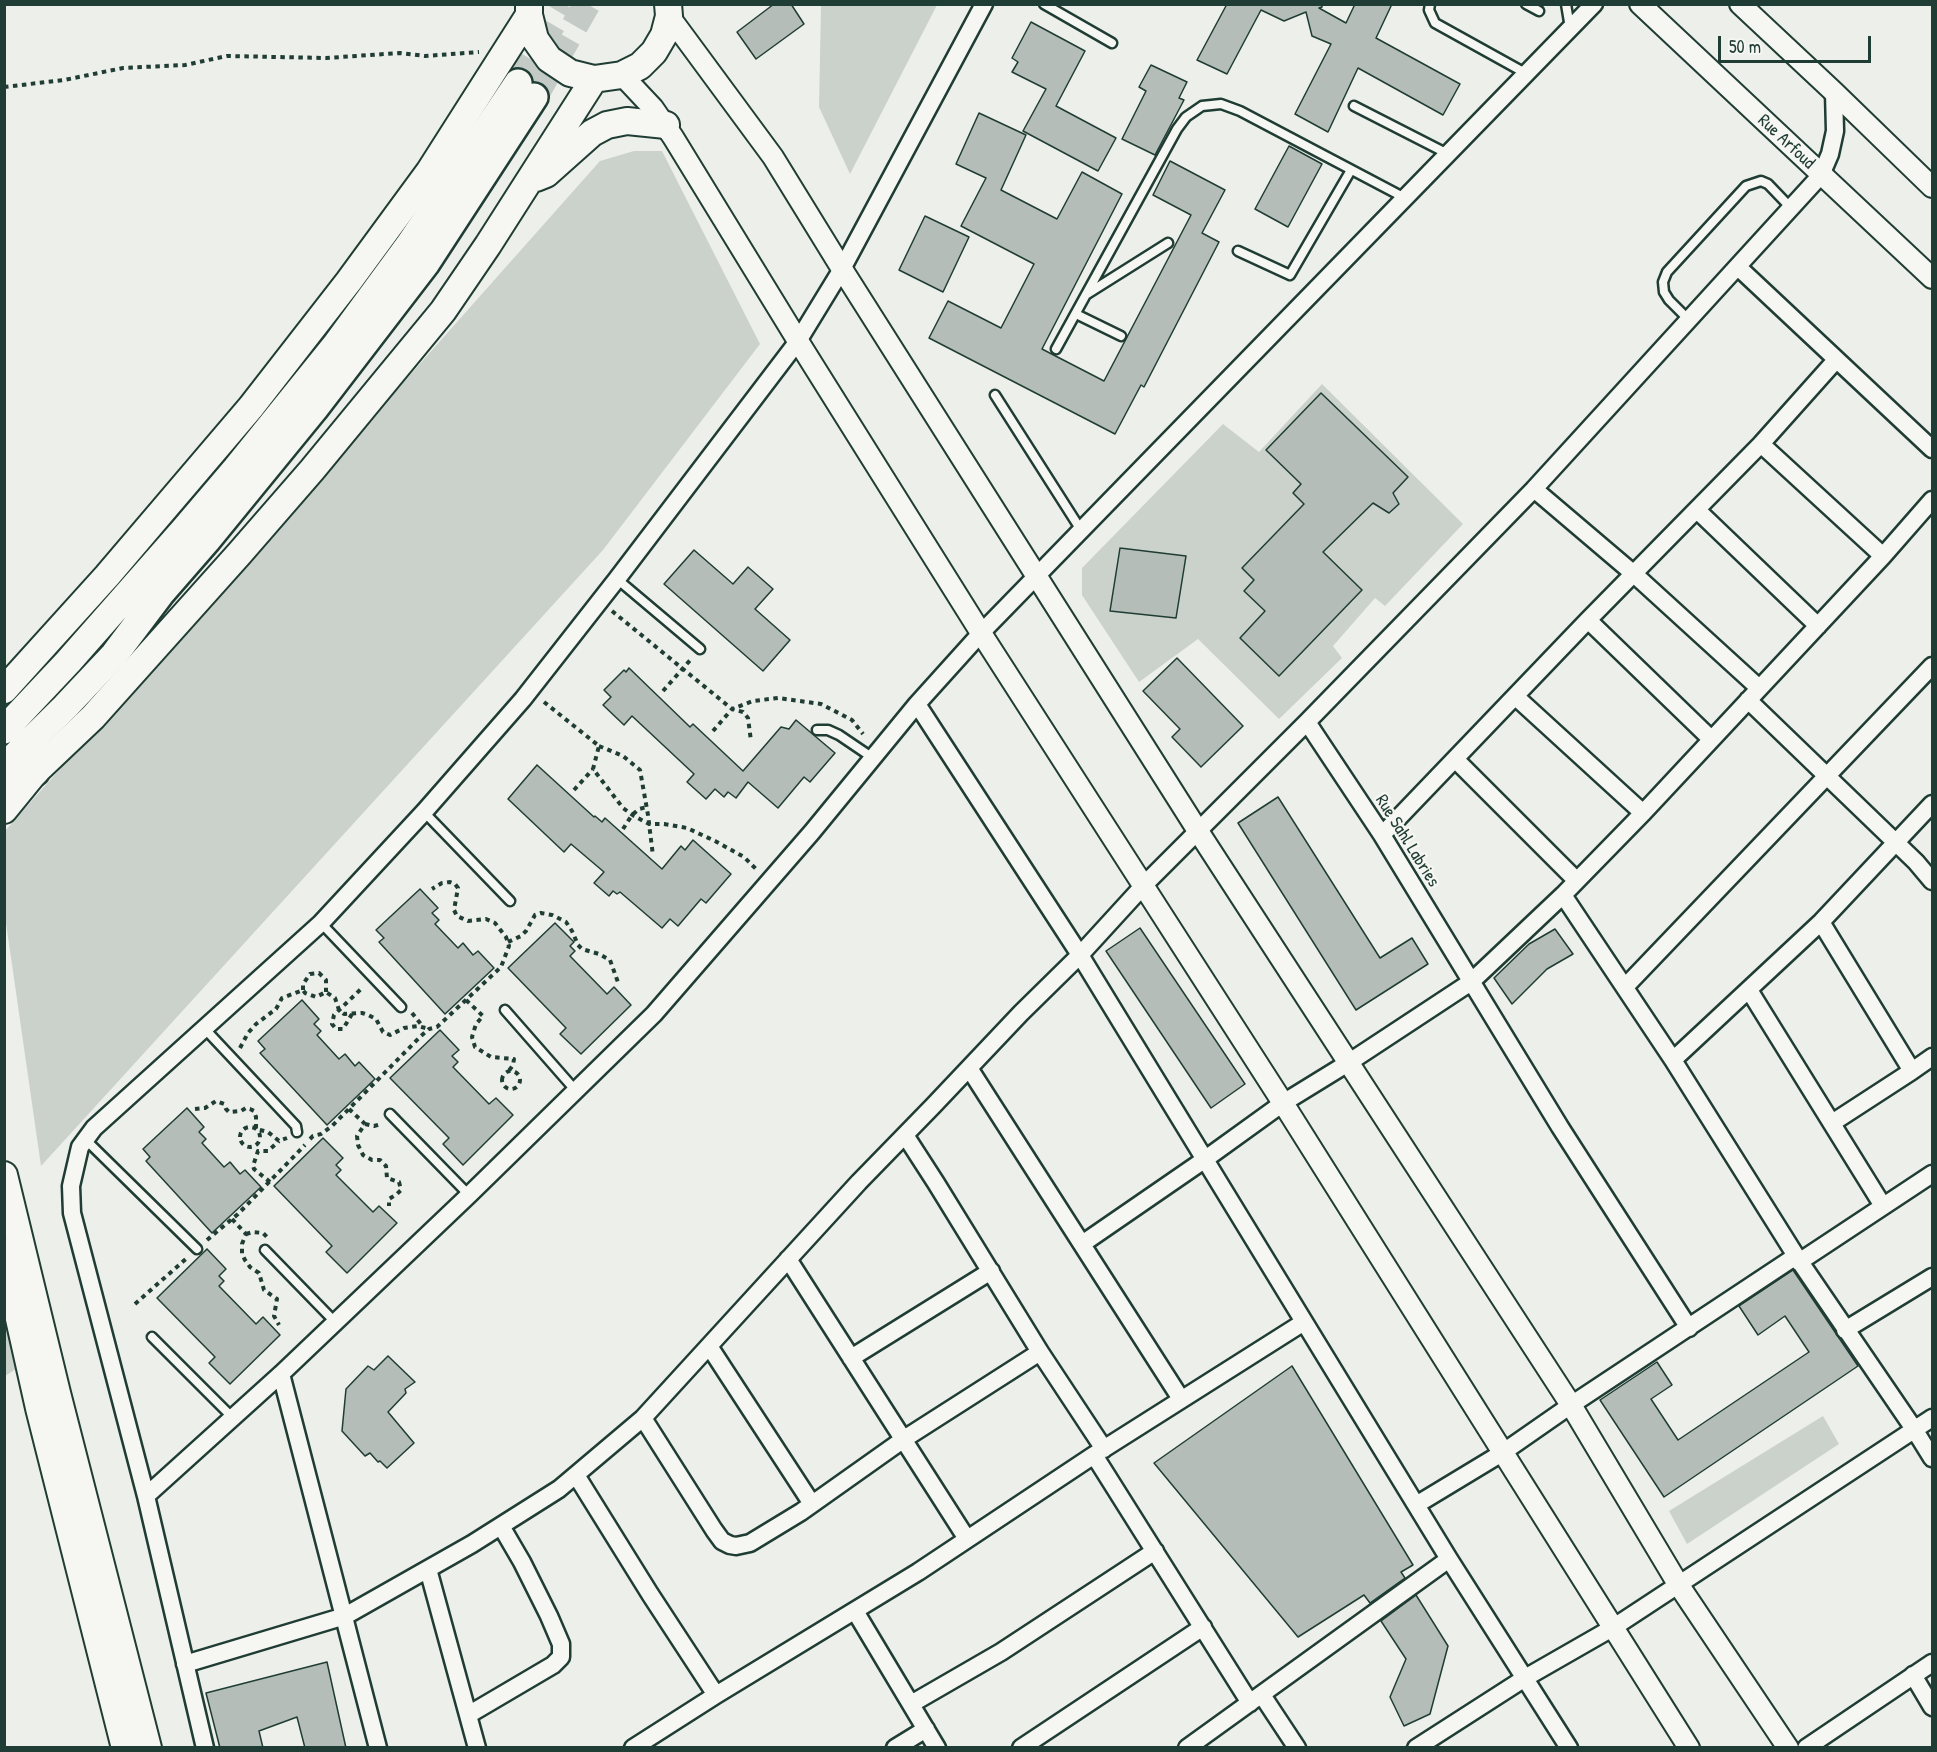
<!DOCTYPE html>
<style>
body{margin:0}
#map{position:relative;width:1937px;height:1752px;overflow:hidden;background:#edefea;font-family:"Patrick Hand",sans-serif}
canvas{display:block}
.frame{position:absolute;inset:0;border:6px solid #1f3d34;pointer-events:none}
.scale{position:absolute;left:1718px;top:36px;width:153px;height:27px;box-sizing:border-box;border:3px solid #1f3d34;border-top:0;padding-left:8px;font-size:18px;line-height:21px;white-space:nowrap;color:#1f3d34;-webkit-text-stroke:4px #f6f6f2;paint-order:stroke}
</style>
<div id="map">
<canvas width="1937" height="1752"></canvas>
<div class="frame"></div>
<div class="scale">50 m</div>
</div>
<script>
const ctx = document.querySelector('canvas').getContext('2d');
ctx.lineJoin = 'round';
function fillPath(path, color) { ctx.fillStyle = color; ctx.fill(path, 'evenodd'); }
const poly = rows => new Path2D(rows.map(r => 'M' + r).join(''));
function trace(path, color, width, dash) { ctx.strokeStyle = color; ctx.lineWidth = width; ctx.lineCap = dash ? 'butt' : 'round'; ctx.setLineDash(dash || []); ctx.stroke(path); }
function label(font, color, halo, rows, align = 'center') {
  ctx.font = font + ' "Patrick Hand",sans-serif'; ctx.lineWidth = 5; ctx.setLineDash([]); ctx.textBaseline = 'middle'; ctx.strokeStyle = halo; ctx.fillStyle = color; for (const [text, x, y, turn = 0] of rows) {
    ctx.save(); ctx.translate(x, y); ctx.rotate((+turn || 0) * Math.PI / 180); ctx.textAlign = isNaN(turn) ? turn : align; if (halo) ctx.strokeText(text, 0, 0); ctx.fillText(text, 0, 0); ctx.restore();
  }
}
fillPath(poly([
 [820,5,937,5,850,174,819,107,821,6],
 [634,151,662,151,760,344,603,550,41,1166,5,916,4,832,600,161],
 [1322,384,1463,524,1385,606,1375,598,1333,646,1342,658,1279,719,1198,639,1139,682,1082,595,1082,568,1223,424,1259,452],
 [4,1298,19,1367,5,1376,4,1376],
 [1823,1416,1839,1444,1687,1544,1669,1511]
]), '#cbd2cc');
const building = poly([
 [774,4,791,4,804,24,756,59,737,32,774,4],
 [1227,4,1322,4,1322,7,1319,8,1346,23,1355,4,1392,4,1376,38,1460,84,1443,115,1358,68,1328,132,1295,114,1331,44,1312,36,1306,12,1284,21,1261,10,1227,74,1197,60,1227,4],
 [1031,22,1085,51,1056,106,1116,138,1098,171,1023,131,1046,89,1012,72,1018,62,1012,58,1031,22],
 [1151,65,1187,82,1179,98,1184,100,1155,155,1122,139,1146,91,1139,87,1151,65],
 [979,113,1026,135,1001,190,1057,219,1082,172,1122,194,1042,349,1104,381,1191,215,1153,195,1170,161,1225,190,1202,233,1219,242,1144,387,1141,385,1115,434,929,338,948,301,1001,328,1034,264,961,226,986,178,956,164,979,113],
 [1289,146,1322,164,1288,227,1255,209,1289,146],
 [925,216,969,237,943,292,899,270,925,216],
 [1321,393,1408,477,1393,493,1399,504,1389,513,1373,503,1323,552,1362,590,1279,676,1240,638,1265,611,1244,591,1254,580,1242,568,1304,504,1293,493,1301,484,1266,450,1321,393],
 [1120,548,1186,556,1176,618,1110,611,1120,548],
 [694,550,733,584,748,567,773,589,755,609,790,640,763,671,664,584,694,550],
 [1177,658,1243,726,1201,767,1172,737,1180,729,1143,691,1177,658],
 [629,668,690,727,693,724,743,771,781,727,789,729,796,720,835,753,810,782,804,777,778,808,748,782,736,798,728,792,724,797,715,789,706,799,687,782,694,774,632,716,624,725,603,705,611,697,604,690,624,670,626,672,629,668],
 [537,765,594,817,595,816,602,822,605,818,662,869,681,846,685,850,693,840,731,874,706,903,701,899,678,926,670,919,662,928,620,892,617,894,613,891,609,896,594,883,604,872,571,844,564,852,508,799,537,765],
 [1278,797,1380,958,1412,938,1428,964,1356,1010,1238,823,1278,797],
 [420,889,438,908,432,913,439,920,435,924,458,948,463,943,473,955,478,951,494,968,445,1014,379,942,384,938,376,930,420,889],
 [555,923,574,942,570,946,575,951,570,956,607,994,614,987,631,1005,581,1054,560,1034,566,1028,508,968,555,923],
 [1140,928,1245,1084,1211,1108,1106,951,1140,928],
 [1555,929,1573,954,1547,969,1512,1004,1494,978,1529,944,1555,929],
 [302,1000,319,1019,314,1024,321,1031,317,1035,339,1059,345,1054,355,1066,359,1062,375,1079,327,1125,260,1053,265,1049,258,1041,302,1000],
 [440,1030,459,1050,452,1056,458,1062,453,1067,489,1104,496,1098,513,1115,463,1165,443,1144,449,1138,390,1078,440,1030],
 [187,1108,204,1127,199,1132,206,1139,202,1143,224,1167,230,1162,240,1174,245,1170,261,1187,212,1233,146,1161,150,1157,143,1149,187,1108],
 [323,1138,343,1158,336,1165,341,1170,336,1175,373,1212,379,1206,397,1223,347,1273,326,1252,332,1246,274,1186,323,1138],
 [207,1249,226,1269,219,1276,224,1281,219,1286,256,1324,263,1317,280,1335,230,1384,209,1363,215,1357,157,1298,207,1249],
 [1793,1270,1858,1366,1664,1497,1600,1400,1657,1362,1672,1385,1651,1399,1678,1440,1809,1352,1785,1316,1758,1335,1739,1306,1793,1270],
 [388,1356,415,1382,405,1389,406,1393,388,1412,414,1443,387,1468,380,1461,378,1462,370,1453,365,1456,342,1431,346,1389,368,1366,374,1370,388,1356],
 [1292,1366,1413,1565,1401,1572,1405,1578,1370,1603,1364,1595,1298,1637,1154,1463,1292,1366],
 [1416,1595,1448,1646,1430,1714,1404,1726,1390,1697,1406,1659,1381,1621,1416,1595],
 [327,1662,346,1748,305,1748,297,1717,259,1731,263,1748,220,1748,206,1693,327,1662]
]);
fillPath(building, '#b4bdb8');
trace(building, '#1f3d34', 1.5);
trace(poly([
 [518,83,564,4],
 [534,97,587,4]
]), '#c4cbc6', 27, [27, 14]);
const service = poly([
 [1044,4,1112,43],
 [1430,4,1429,10,1435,23,1527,74],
 [1526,4,1539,11],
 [1566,4,1570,28],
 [1354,106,1448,154],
 [1238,251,1290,275,1351,170],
 [1087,294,1168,243],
 [1076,314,1121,336],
 [1689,320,1669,300,1664,292,1663,282,1667,272,1746,186,1761,181,1768,184,1791,208],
 [1056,349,1177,129,1186,117,1202,106,1221,104,1240,111,1405,198],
 [995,395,1081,530],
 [617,579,700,649],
 [817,730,828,730,839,735,873,758],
 [424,812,510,901],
 [321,923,401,1007],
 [505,1010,576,1091],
 [204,1028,296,1126,297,1132],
 [390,1114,469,1195],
 [86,1140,197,1249],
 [265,1250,335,1322],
 [152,1337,233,1418]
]);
const minor = poly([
 [1738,267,1932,449],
 [1761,444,1883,556],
 [1534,489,1634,574,1759,688],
 [1697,510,1818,626],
 [1588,620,1711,739],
 [1516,697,1643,813],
 [1748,700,1916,862,1932,881],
 [917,704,1080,955,1449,1559,1569,1748],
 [1307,722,1382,835,1560,1127,1689,1328],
 [1455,759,1576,880],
 [1382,835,1588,620,1761,444,1836,360],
 [1563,895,1673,1060,1796,1256,1914,1429,1932,1458],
 [1821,922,1912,1071,1932,1057],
 [1625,987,1932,666],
 [1749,990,1883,1206],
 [1673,1060,1821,922,1932,804],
 [969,1068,1181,1399],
 [1832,1123,1912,1071],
 [905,1135,936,1183,1040,1352,1104,1449],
 [1082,1244,1204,1160,1283,1103,1348,1063,1471,982,1563,895,1643,813,1883,556,1932,500],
 [788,1259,967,1539],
 [1799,1262,1932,1174],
 [1845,1330,1932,1277],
 [709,1346,812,1504],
 [851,1358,991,1271],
 [281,1374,378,1748],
 [643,1418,714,1530,722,1541,730,1545,736,1546,750,1543,801,1512,904,1439,1040,1352],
 [1094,1455,1250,1703],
 [576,1475,650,1594,716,1695],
 [146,1496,281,1374,469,1195,654,1014,812,832,917,704,981,633,1594,4],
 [1416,1505,1502,1453,1571,1405,1796,1256],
 [428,1569,477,1748],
 [855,1611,937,1748],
 [185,1664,345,1616,472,1544,559,1489,643,1418,859,1182,933,1106,1021,1013,1080,955,1144,885,1307,722,1534,489,1821,175,1830,154,1835,131,1834,92],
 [1913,1675,1932,1707],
 [1262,1695,1297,1748],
 [911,1704,1001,1652,1155,1551],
 [468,1715,553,1665,561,1657,561,1644,549,1616,522,1562,501,1526],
 [205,1748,146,1496,72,1213,71,1186,80,1147,94,1128,321,923,424,812,523,699,617,579,798,341,842,269,984,4],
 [633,1748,716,1695,918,1572,1094,1455,1304,1322],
 [895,1748,926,1729],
 [1021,1748,1203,1627],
 [1187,1748,1449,1559],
 [1416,1748,1525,1678,1614,1627,1932,1418],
 [1806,1748,1932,1663]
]);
const tertiary = poly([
 [1640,4,1932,278],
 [1740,4,1834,92,1932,187],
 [669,16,773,157,842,269,1198,831,1571,1405,1678,1584,1788,1748],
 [622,75,653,108,673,137,798,341,981,633,1283,1103,1689,1748]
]);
const primary = poly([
 [529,6,529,15,535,39,549,59,570,73,594,79,622,75,640,66,654,52,664,35,669,16,668,4],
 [536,178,546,174,592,133,607,125,627,121,666,125],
 [4,690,107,576,251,407,349,281,429,172,529,15],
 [4,810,35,772,93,717,239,554,312,470,443,311,488,245,594,79],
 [4,1175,57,1393,148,1748],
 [4,1252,39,1408,125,1748]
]);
const trunk = poly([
 [4,730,68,662,185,529,236,469,336,345,410,244,518,83],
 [4,767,65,707,114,655,160,594,207,540,314,409,426,263,534,97],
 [4,794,35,772]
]);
trace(service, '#1f3d34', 13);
trace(minor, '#1f3d34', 21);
trace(tertiary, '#1f3d34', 24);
trace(primary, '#1f3d34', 30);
trace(trunk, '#1f3d34', 32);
trace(poly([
 [4,87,64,80,123,68,185,65,227,56,326,58,400,53,425,56,479,52],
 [612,611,732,709,743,712,748,718,751,741],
 [663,691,692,658],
 [544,702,599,746,593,769,623,808,634,816,649,824,664,824,687,828,715,841,744,857,758,871],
 [713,731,732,709,753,701,778,698,821,704,852,720,863,734],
 [599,746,623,756,640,770,648,815,653,856],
 [574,790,593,769],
 [623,829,632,815,639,809,647,807],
 [508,942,521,936,526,931,535,915,541,913,552,915,566,922,572,931,578,945,582,949,599,954,610,960,619,985],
 [303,990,303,984,310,974,319,973,326,980,326,992],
 [466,1000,483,1016,476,1024,472,1037,475,1047,491,1057,514,1059,513,1065,508,1072],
 [412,1013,424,1028],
 [352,1014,343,1029,336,1029,332,1024,334,1015,363,987],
 [240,1048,248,1033,256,1024,276,1009,282,998,303,990,305,993,316,997,326,992,335,998,339,1010,344,1014,362,1013,368,1015,376,1019,383,1032,390,1035,404,1028,418,1026,429,1029],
 '502 1080a9 9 0 1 1 18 0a9 9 0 1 1-18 0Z',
 [195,1109,205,1108,216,1101,224,1104,226,1109,229,1112,241,1111,246,1108,250,1109,254,1111,256,1117,256,1129,268,1132,279,1141,287,1138],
 [349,1109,365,1124,357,1136,358,1145,363,1155,372,1160,380,1160,386,1166,387,1178,399,1182,401,1190,397,1194,389,1199,389,1206],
 [365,1124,374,1126,381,1124],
 '240 1137a10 10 0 1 1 20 0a10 10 0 1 1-20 0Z',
 [310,1139,313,1136,321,1134,332,1126,421,1036,429,1029,437,1027,501,967,509,946,506,937,495,923,486,919,468,921,457,916,454,910,458,888,455,884,450,882,442,883,432,889],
 [270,1182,254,1169,253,1166,258,1151,268,1151,279,1141],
 [232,1219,246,1234,242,1244,242,1254,245,1260,250,1267,259,1273,264,1290,277,1299,274,1316,279,1325],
 [246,1234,253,1232,263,1233,267,1237],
 [207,1240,238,1214,305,1145],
 [135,1304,188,1257]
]), '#1f3d34', 4, [4.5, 4.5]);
trace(service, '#f6f6f2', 8);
trace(minor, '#f6f6f2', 16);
trace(tertiary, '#f6f6f2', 20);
trace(primary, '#f6f6f2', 26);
trace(trunk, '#f6f6f2', 27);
label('18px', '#1f3d34', '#f6f6f2', [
 ["Rue Arfoud",1786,142,43],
 ["Rue Sahl Labries",1407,841,58]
]);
</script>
